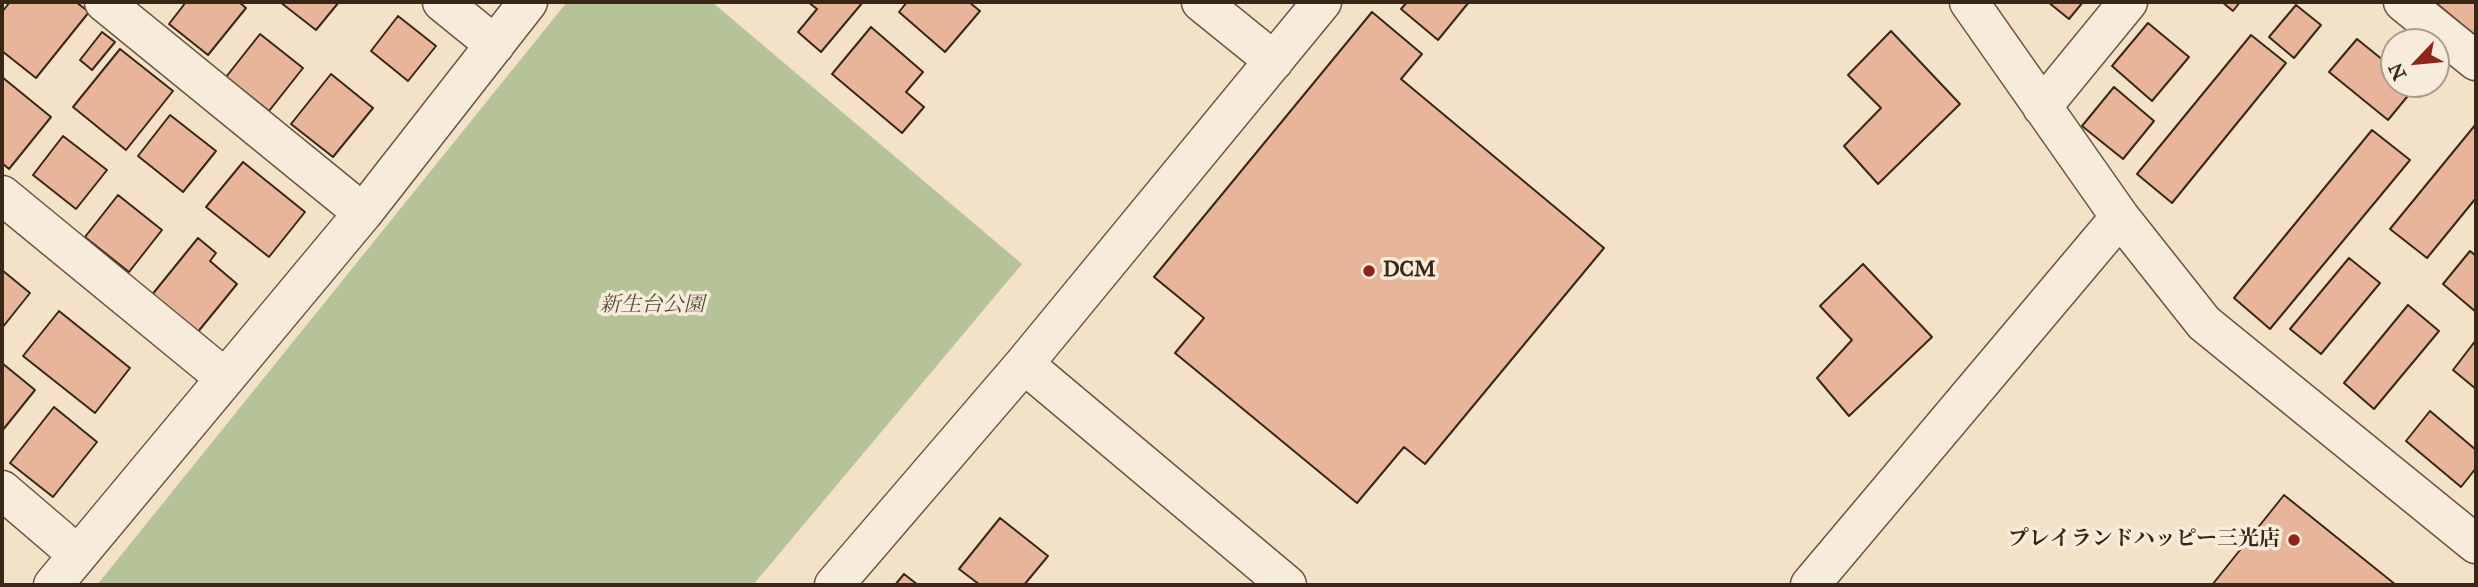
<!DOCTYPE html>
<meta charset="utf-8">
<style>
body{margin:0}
#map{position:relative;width:2478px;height:587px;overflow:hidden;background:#f3e1c8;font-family:"IM FELL Great Primer",serif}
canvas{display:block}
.frame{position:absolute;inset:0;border:4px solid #382716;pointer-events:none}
.north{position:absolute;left:2380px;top:28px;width:70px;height:70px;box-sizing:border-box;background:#f7ecdb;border:2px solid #ab9d8c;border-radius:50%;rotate:244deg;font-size:19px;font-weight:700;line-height:28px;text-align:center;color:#382716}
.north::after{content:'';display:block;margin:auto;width:24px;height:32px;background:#8f2418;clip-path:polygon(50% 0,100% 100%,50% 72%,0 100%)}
</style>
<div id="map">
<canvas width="2478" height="587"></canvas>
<div class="frame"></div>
<div class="north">N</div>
</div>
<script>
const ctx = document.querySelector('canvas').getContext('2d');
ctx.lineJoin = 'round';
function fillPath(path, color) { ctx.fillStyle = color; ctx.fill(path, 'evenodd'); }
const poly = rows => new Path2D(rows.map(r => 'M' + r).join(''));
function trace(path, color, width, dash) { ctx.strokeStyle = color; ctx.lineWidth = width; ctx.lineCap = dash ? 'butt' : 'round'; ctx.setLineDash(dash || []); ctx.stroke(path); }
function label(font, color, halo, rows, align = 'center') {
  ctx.font = font + ' "IM FELL Great Primer","Noto Serif JP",serif'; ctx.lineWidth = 7; ctx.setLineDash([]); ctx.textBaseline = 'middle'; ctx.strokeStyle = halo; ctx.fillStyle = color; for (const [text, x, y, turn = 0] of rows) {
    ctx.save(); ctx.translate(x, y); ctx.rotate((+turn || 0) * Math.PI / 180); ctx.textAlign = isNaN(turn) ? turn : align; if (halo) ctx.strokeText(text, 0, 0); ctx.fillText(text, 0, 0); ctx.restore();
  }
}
fillPath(poly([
 [567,2,712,2,1022,264,753,585,97,585]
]), '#b6c399');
const building = poly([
 [10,2,76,2,89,12,36,78,2,51,2,12,10,2],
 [186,2,239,2,246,8,208,55,169,24,186,2],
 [280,2,339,2,316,30,280,2],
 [808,2,863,2,821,52,798,32,817,9,808,2],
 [907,2,969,2,980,11,945,52,899,12,907,2],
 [1407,2,1469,2,1438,40,1401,9,1407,2],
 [2048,2,2083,2,2069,19,2048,2],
 [2222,2,2240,2,2233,11,2222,2],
 [2437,2,2476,2,2476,36,2436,3,2437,2],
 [2296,5,2321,25,2294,58,2269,37,2296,5],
 [1372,12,1422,54,1401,79,1604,248,1425,464,1404,447,1357,503,1175,353,1204,318,1154,277,1372,12],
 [398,16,436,46,408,81,371,51,398,16],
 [2148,23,2189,57,2152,101,2112,66,2148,23],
 [871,27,923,72,906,92,924,107,902,133,832,74,871,27],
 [1891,31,1960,104,1878,184,1844,146,1881,108,1848,75,1891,31],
 [102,32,115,42,92,70,80,60,102,32],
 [260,34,303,68,269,111,226,77,260,34],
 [2251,35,2286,63,2172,203,2137,174,2251,35],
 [2357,39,2394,69,2394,84,2413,84,2416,86,2388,120,2329,72,2357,39],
 [120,49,173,91,126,150,73,107,120,49],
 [331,74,373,108,333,157,291,124,331,74],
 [2,77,51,117,9,169,2,163,2,77],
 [2114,87,2154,121,2123,159,2082,126,2114,87],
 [170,115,216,151,183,192,138,156,170,115],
 [2476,124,2476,198,2427,258,2390,229,2476,124],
 [2372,130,2410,160,2270,329,2234,298,2372,130],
 [63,136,107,170,76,209,33,175,63,136],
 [243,162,305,212,269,257,206,207,243,162],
 [118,195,162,230,129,272,85,237,118,195],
 [198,238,216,253,210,261,237,284,197,333,151,296,198,238],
 [2470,251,2476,256,2476,312,2443,284,2470,251],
 [2349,258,2380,283,2321,354,2290,329,2349,258],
 [1863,264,1932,337,1849,416,1817,378,1852,340,1820,306,1863,264],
 [2,270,30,293,2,328,2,270],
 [2408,305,2439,331,2374,409,2344,383,2408,305],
 [59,311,130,368,95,413,23,356,59,311],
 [2476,340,2476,389,2453,370,2476,340],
 [2,363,35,390,2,431,2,363],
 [54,407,97,442,53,497,10,463,54,407],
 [2430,411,2476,450,2476,468,2461,487,2406,441,2430,411],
 [2284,495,2396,585,2212,585,2284,495],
 [1000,518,1048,556,1024,585,980,585,959,569,1000,518],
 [904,574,918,585,895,585,904,574]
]);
fillPath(building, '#e8b59b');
trace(building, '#382716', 2);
const minor = poly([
 [104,2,363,213],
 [442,2,495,45],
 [1201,2,1274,61],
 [1969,2,2120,217,2204,323,2476,544],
 [2403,2,2476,61],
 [2042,107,2128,2],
 [2,195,225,378],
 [1024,364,1287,585],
 [2,490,78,555],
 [53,585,363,213,528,2],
 [834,585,1024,364,1322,2],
 [1810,585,2120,217]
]);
trace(minor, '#675642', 41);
trace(minor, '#f7ecdb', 38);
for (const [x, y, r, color] of [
 [1369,271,7,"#8f2418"],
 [2294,540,7,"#8f2418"]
]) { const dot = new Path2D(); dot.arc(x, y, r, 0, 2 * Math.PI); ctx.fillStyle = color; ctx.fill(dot); trace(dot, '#f7ecdb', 2.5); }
label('bold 21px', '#382716', '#f7ecdb', [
 ["DCM",1383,271],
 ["プレイランドハッピー三光店",2280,540,"right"]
], 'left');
label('italic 21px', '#584e37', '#f7ecdb', [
 ["新生台公園",652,306]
]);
</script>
